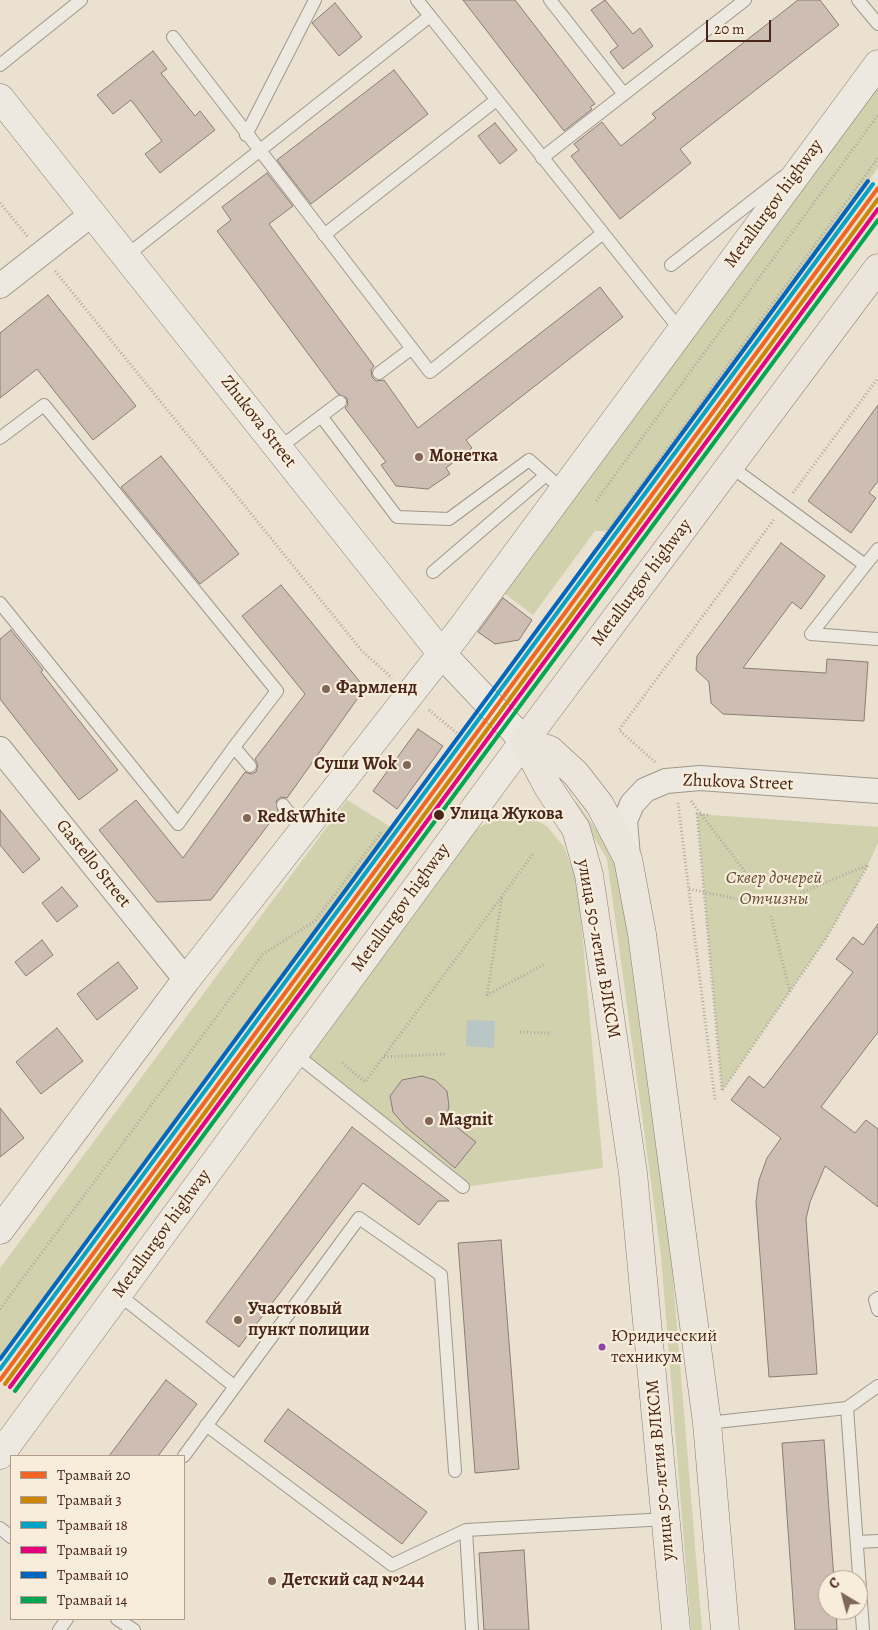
<!DOCTYPE html>
<meta charset="utf-8">
<style>
body{margin:0}
#map{position:relative;width:878px;height:1630px;overflow:hidden;background:#eae1d0;font-family:Alegreya,serif}
canvas{display:block}
.legend{position:absolute;left:10px;top:1455px;width:175px;height:165px;box-sizing:border-box;background:#f8edda;border:1px solid #b29d8c;margin:0;padding:6px 9px;list-style:none;font-size:15px;color:#492618}
.legend li{display:flex;align-items:center;gap:10px;height:25px}
.legend b{width:25px;border:1px solid #b29d8c}
.north{position:absolute;left:818px;top:1570px;width:50px;height:50px;box-sizing:border-box;background:#f8edda;border:1px solid #b29d8c;border-radius:50%;rotate:323deg;font-size:14px;font-weight:700;line-height:20px;text-align:center;color:#492618}
.north::after{content:'';display:block;margin:auto;width:18px;height:22px;background:#816758;clip-path:polygon(50% 0,100% 100%,50% 72%,0 100%)}
.scale{position:absolute;left:706px;top:20px;width:65px;height:22px;box-sizing:border-box;border:2px solid #492618;border-top:0;padding-left:6px;font-size:15px;line-height:18px;white-space:nowrap;color:#492618;-webkit-text-stroke:4px #f8edda;paint-order:stroke}
</style>
<div id="map">
<canvas width="878" height="1630"></canvas>
<ul class="legend">
<li><b style="height:6px;background:#f26522"></b>Трамвай 20</li>
<li><b style="height:6px;background:#cc8606"></b>Трамвай 3</li>
<li><b style="height:6px;background:#04a2c5"></b>Трамвай 18</li>
<li><b style="height:6px;background:#e5007d"></b>Трамвай 19</li>
<li><b style="height:6px;background:#0065bd"></b>Трамвай 10</li>
<li><b style="height:6px;background:#00a651"></b>Трамвай 14</li>
</ul>
<div class="north">С</div>
<div class="scale">20 m</div>
</div>
<script>
const ctx = document.querySelector('canvas').getContext('2d');
ctx.lineJoin = 'round';
function fillPath(path, color) { ctx.fillStyle = color; ctx.fill(path, 'evenodd'); }
const poly = rows => new Path2D(rows.map(r => 'M' + r).join(''));
function trace(path, color, width, dash) { ctx.strokeStyle = color; ctx.lineWidth = width; ctx.lineCap = dash ? 'butt' : 'round'; ctx.setLineDash(dash || []); ctx.stroke(path); }
function label(font, color, halo, rows, align = 'center') {
  ctx.font = font + ' Alegreya,serif'; ctx.lineWidth = 4.5; ctx.setLineDash([]); ctx.textBaseline = 'middle'; ctx.strokeStyle = halo; ctx.fillStyle = color; for (const [text, x, y, turn = 0] of rows) {
    ctx.save(); ctx.translate(x, y); ctx.rotate((+turn || 0) * Math.PI / 180); ctx.textAlign = isNaN(turn) ? turn : align; if (halo) ctx.strokeText(text, 0, 0); ctx.fillText(text, 0, 0); ctx.restore();
  }
}
fillPath(poly([
 [878,75,878,168,612,531,595,531,533,615,500,590],
 [347,800,394,829,0,1361,0,1268],
 [576,801,617,859,671,1255,702,1630,691,1630,661,1256,607,859,574,805],
 [508,812,522,814,547,826,564,847,578,885,603,1168,463,1187,303,1060,466,837,489,821],
 [697,814,878,827,878,843,868,865,827,937,722,1091]
]), '#d2d1ae');
fillPath(poly([
 [467,1020,495,1021,494,1048,466,1046]
]), '#b8c6c5');
const building = poly([
 [463,0,515,0,595,104,590,107,592,109,564,131,463,0],
 [605,0,633,34,640,28,653,46,623,69,610,52,618,46,591,10,605,0],
 [798,0,820,0,839,25,680,149,691,163,620,219,571,156,579,150,574,144,602,122,621,146,656,118,652,114,798,0],
 [335,3,362,37,339,56,312,23,335,3],
 [153,51,167,69,161,73,195,116,200,111,215,130,160,173,145,154,162,141,131,100,113,114,97,95,153,51],
 [394,70,428,114,311,204,277,160,394,70],
 [495,123,517,150,500,164,478,136,495,123],
 [267,173,293,206,269,224,374,366,371,370,372,377,376,381,384,380,418,428,600,287,623,317,466,440,472,448,446,468,450,474,428,489,396,486,381,465,386,462,345,408,348,405,347,398,338,394,217,231,231,220,222,207,267,173],
 [48,295,136,406,93,440,37,369,0,398,0,333,48,295],
 [878,405,878,481,869,493,876,498,851,533,808,501,878,405],
 [161,456,239,554,200,584,121,487,161,456],
 [781,543,825,576,801,609,792,602,743,668,826,673,827,659,868,662,864,721,723,714,711,703,709,682,696,670,697,656,781,543],
 [281,585,365,688,287,798,281,797,276,801,278,812,211,900,157,902,99,830,136,800,183,858,245,772,251,774,256,772,258,765,255,759,305,694,242,616,281,585],
 [503,598,532,620,519,640,495,644,478,632,503,598],
 [11,630,43,670,41,672,118,770,79,800,0,699,0,639,11,630],
 [418,729,443,746,397,809,373,791,418,729],
 [0,810,40,859,23,873,0,845,0,810],
 [62,887,78,906,57,922,42,903,62,887],
 [878,924,878,1032,821,1107,855,1133,866,1120,878,1129,878,1207,825,1166,810,1202,806,1219,817,1374,769,1377,756,1202,759,1180,767,1158,781,1138,731,1100,749,1076,764,1088,853,972,836,959,853,937,863,945,878,924],
 [42,940,53,955,26,976,15,962,42,940],
 [118,962,138,988,97,1020,77,994,118,962],
 [57,1028,83,1061,41,1094,16,1062,57,1028],
 [422,1076,435,1080,447,1091,449,1106,446,1119,476,1142,455,1168,405,1126,393,1112,390,1096,402,1080,422,1076],
 [0,1108,24,1138,0,1157,0,1108],
 [352,1127,449,1201,438,1201,419,1225,363,1183,239,1347,206,1322,352,1127],
 [501,1240,519,1469,475,1473,458,1243,501,1240],
 [166,1380,197,1404,158,1456,109,1456,166,1380],
 [288,1409,427,1512,402,1544,264,1441,288,1409],
 [824,1440,834,1580,828,1580,828,1610,836,1610,837,1630,795,1630,782,1443,824,1440],
 [524,1550,529,1630,484,1630,479,1553,524,1550]
]);
fillPath(building, '#cebdb3');
trace(building, '#897e74', 1);
const lane = poly([
 [550,0,623,93],
 [858,0,878,24],
 [430,16,681,331],
 [173,37,430,372,603,233],
 [0,65,81,0],
 [246,135,315,0],
 [542,158,745,0],
 [324,235,495,101],
 [126,256,430,16,417,0],
 [671,265,783,177],
 [379,373,411,349],
 [321,416,397,517,449,519,529,460,563,490],
 [0,438,44,405,277,691,234,747,250,766],
 [279,448,340,402],
 [730,466,865,565],
 [433,572,546,475],
 [0,603,178,824,234,747],
 [877,639,811,634,878,549],
 [283,805,303,831],
 [294,1053,463,1187],
 [118,1294,234,1386],
 [878,1298,875,1300,878,1310],
 [847,1408,863,1630],
 [707,1423,847,1408,878,1386],
 [206,1425,392,1565,466,1530,667,1519],
 [184,1456,359,1218,441,1275,455,1471],
 [0,1528,11,1537],
 [466,1530,472,1630],
 [857,1542,878,1541],
 [117,1619,134,1630],
 [59,1630,67,1619]
]);
const street = poly([
 [0,286,92,214],
 [0,749,186,980],
 [628,857,625,821,632,804,645,790,666,781,700,778,878,791]
]);
const secondary = poly([
 [0,98,442,654,524,741,0,1455],
 [0,1230,186,980,458,633,878,64]
]);
const primary = poly([
 [524,741,550,750,576,774,600,805,628,859,642,934,707,1423,725,1630],
 [524,741,548,787,576,829,589,875,633,1173,676,1630],
 [524,741,878,268]
]);
trace(lane, '#a0978c', 14);
trace(street, '#a0978c', 26);
trace(secondary, '#897e74', 29);
trace(primary, '#897e74', 29);
trace(poly([
 [0,203,28,237],
 [55,271,362,651,392,678],
 [793,493,878,378],
 [596,501,878,115],
 [602,539,878,158],
 [429,710,458,734],
 [655,762,619,730,775,518],
 [691,801,759,890],
 [678,803,715,1100],
 [708,815,697,814,722,1091,827,937,868,865],
 [689,889,752,902],
 [781,901,868,865],
 [771,916,790,992],
 [487,995,545,964],
 [487,996,502,897],
 [520,1032,549,1033],
 [384,1057,447,1054],
 [342,1063,365,1082,533,854],
 [0,1309,263,954,315,921,382,831]
]), '#b0a8a0', 3, [1, 2.5]);
trace(lane, '#ede9e1', 12);
trace(street, '#ede9e1', 24);
trace(secondary, '#ede9e1', 28);
trace(primary, '#ebe5dc', 28);
trace(poly([
 [0,1380,878,188]
]), '#f26522', 4);
trace(poly([
 [5,1384,878,199]
]), '#cc8606', 4);
trace(poly([
 [0,1369,873,184]
]), '#04a2c5', 4);
trace(poly([
 [10,1387,878,209]
]), '#e5007d', 4);
trace(poly([
 [0,1359,868,181]
]), '#0065bd', 4);
trace(poly([
 [15,1391,878,220]
]), '#00a651', 4);
for (const [x, y, r, color] of [
 [419,457,5,"#816758"],
 [326,689,5,"#816758"],
 [407,765,5,"#816758"],
 [439,815,6,"#492618"],
 [247,818,5,"#816758"],
 [429,1121,5,"#816758"],
 [238,1320,5,"#816758"],
 [602,1347,4.5,"#8e44ad"],
 [272,1581,5,"#816758"]
]) { const dot = new Path2D(); dot.arc(x, y, r, 0, 2 * Math.PI); ctx.fillStyle = color; ctx.fill(dot); trace(dot, '#f8edda', 2); }
label('17px', '#492618', '#f8edda', [
 ["Юридический",611,1337],
 ["техникум",611,1358]
], 'left');
label('18px', '#492618', '#f8edda', [
 ["Metallurgov highway",774,204,-54],
 ["Zhukova Street",258,422,52],
 ["Metallurgov highway",642,583,-53],
 ["Zhukova Street",738,783,2],
 ["Gastello Street",93,864,51],
 ["Metallurgov highway",401,908,-54],
 ["улица 50-летия ВЛКСМ",598,949,80],
 ["Metallurgov highway",162,1234,-54],
 ["улица 50-летия ВЛКСМ",661,1470,-95]
]);
label('bold 18px', '#492618', '#f8edda', [
 ["Монетка",429,457],
 ["Фармленд",336,689],
 ["Суши Wok",397,765,"right"],
 ["Red&White",257,818],
 ["Magnit",439,1121],
 ["Участковый",248,1310],
 ["пункт полиции",248,1331],
 ["Детский сад №244",282,1581]
], 'left');
label('bold 18px', '#492618', '#f8edda', [
 ["Улица Жукова",450,815]
], 'left');
label('italic 18px', '#664e37', '#f8edda', [
 ["Сквер дочерей",774,879],
 ["Отчизны",774,900]
]);
</script>
